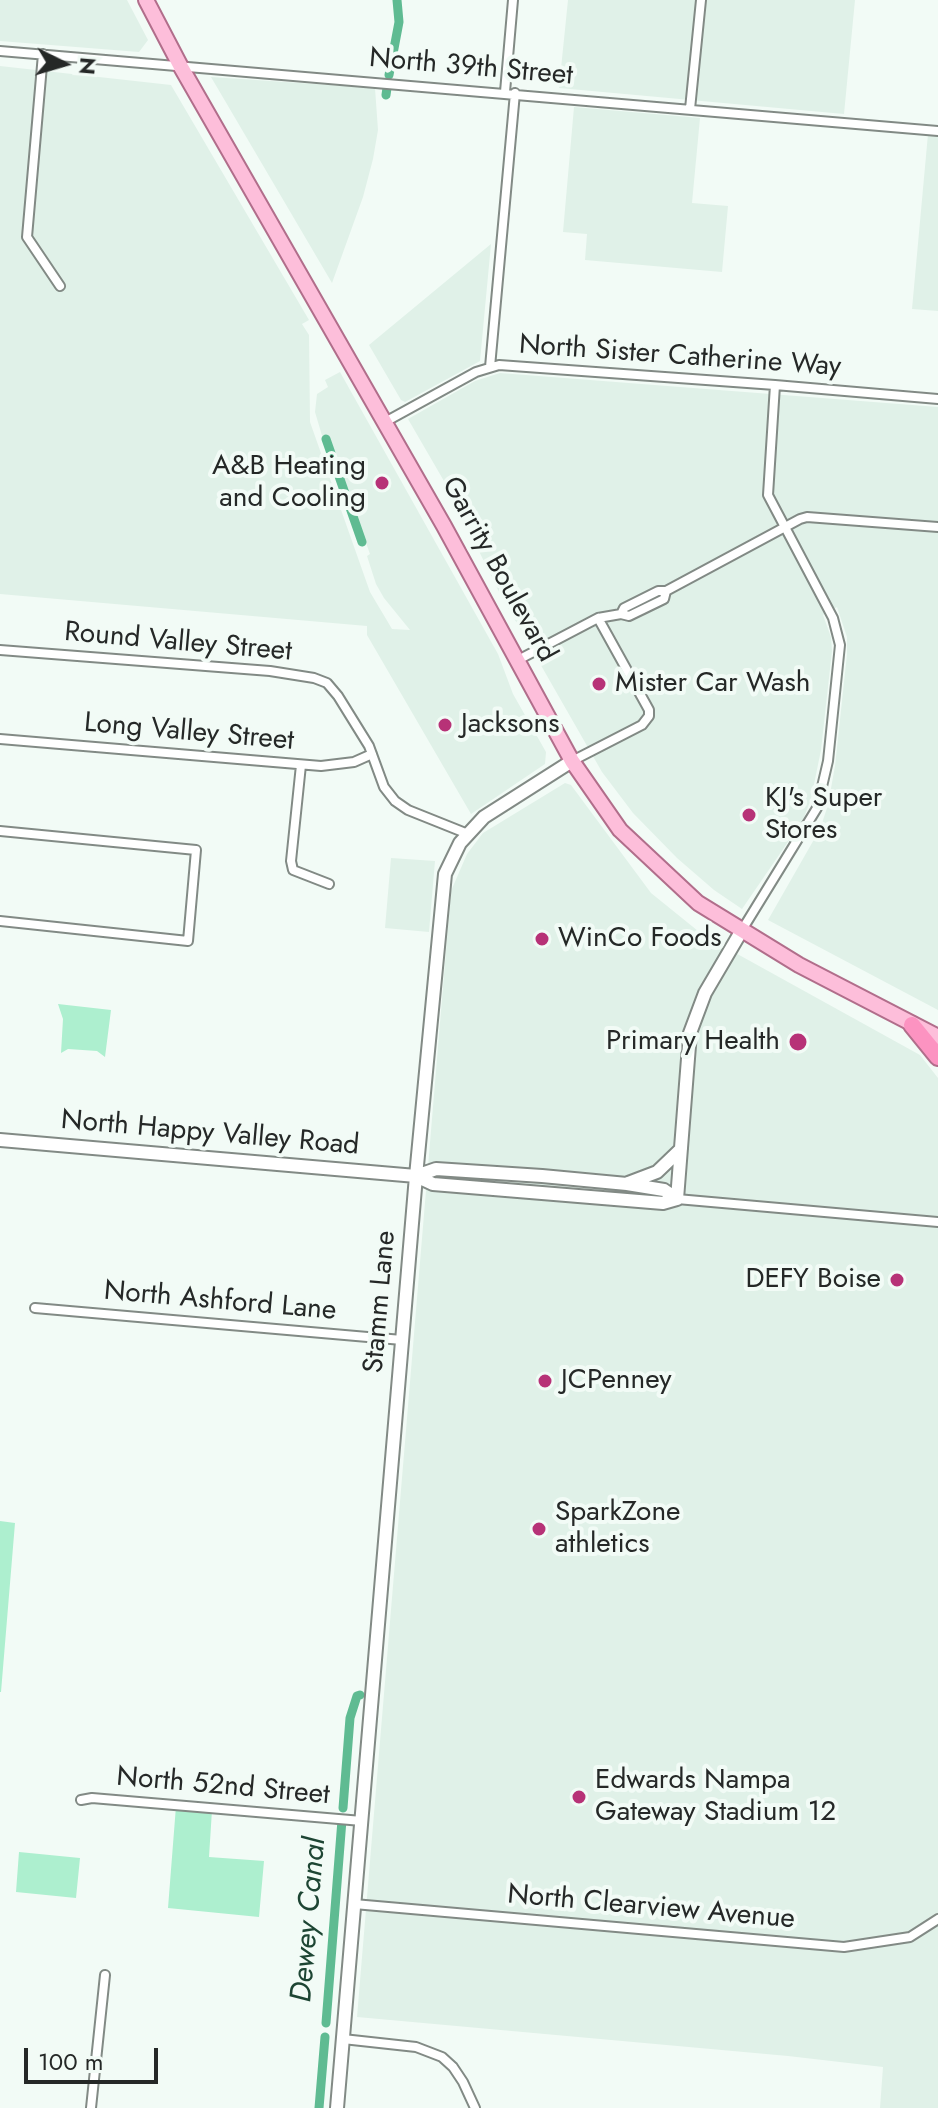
<!DOCTYPE html>
<style>
body{margin:0}
#map{position:relative;width:938px;height:2108px;overflow:hidden;background:#f2fbf6;font-family:Jost,sans-serif}
canvas{display:block}
.north{position:absolute;left:24px;top:24px;width:80px;height:80px;-webkit-text-stroke:6px #f2fbf6;paint-order:stroke;rotate:95deg;font-size:22px;font-weight:700;line-height:32px;text-align:center;color:#252827}
.north::after{content:'';display:block;margin:auto;width:28px;height:36px;background:#252827;clip-path:polygon(50% 0,100% 100%,50% 72%,0 100%)}
.scale{position:absolute;left:24px;top:2048px;width:134px;height:36px;box-sizing:border-box;border:4px solid #252827;border-top:0;padding-left:10px;font-size:24px;line-height:28px;white-space:nowrap;color:#252827;-webkit-text-stroke:6px #f2fbf6;paint-order:stroke}
</style>
<div id="map">
<canvas width="938" height="2108"></canvas>
<div class="north">N</div>
<div class="scale">100 m</div>
</div>
<script>
const ctx = document.querySelector('canvas').getContext('2d');
ctx.lineJoin = 'round';
function fillPath(path, color) { ctx.fillStyle = color; ctx.fill(path, 'evenodd'); }
const poly = rows => new Path2D(rows.map(r => 'M' + r).join(''));
function trace(path, color, width, dash) { ctx.strokeStyle = color; ctx.lineWidth = width; ctx.lineCap = dash ? 'butt' : 'round'; ctx.setLineDash(dash || []); ctx.stroke(path); }
function label(font, color, halo, rows, align = 'center') {
  ctx.font = font + ' Jost,sans-serif'; ctx.lineWidth = 8; ctx.setLineDash([]); ctx.textBaseline = 'middle'; ctx.strokeStyle = halo; ctx.fillStyle = color; for (const [text, x, y, turn = 0] of rows) {
    ctx.save(); ctx.translate(x, y); ctx.rotate((+turn || 0) * Math.PI / 180); ctx.textAlign = isNaN(turn) ? turn : align; if (halo) ctx.strokeText(text, 0, 0); ctx.fillText(text, 0, 0); ctx.restore();
  }
}
fillPath(poly([
 [0,0,127,0,148,40,139,52,0,41],
 [568,0,855,0,844,114,559,88],
 [0,66,171,85,309,320,302,324,309,335,310,422,370,592,392,629,410,630,384,598,376,584,367,556,370,554,342,477,328,438,323,439,315,412,317,394,328,387,325,380,340,372,498,654,513,694,546,752,545,764,471,814,367,635,367,626,0,594],
 [211,77,375,88,378,130,373,159,363,197,332,283],
 [574,107,700,118,692,203,728,206,722,272,585,260,587,234,563,232],
 [928,134,938,135,938,311,912,309],
 [491,244,480,361,405,402,401,400,369,345],
 [500,373,938,407,938,1010,768,920,820,829,828,805,835,766,847,654,847,637,837,607,823,615,831,637,832,651,821,750,811,799,803,820,742,909,714,890,677,858,633,813,602,772,499,592,448,488,408,419,475,381],
 [565,783,571,785,651,893,703,935,920,1055,938,1078,938,2108,880,2108,883,2067,788,2056,357,2017,451,891,467,854,483,833],
 [391,858,435,861,429,932,385,928]
]), '#e0f1e8');
fillPath(poly([
 [58,1004,111,1010,105,1057,97,1051,68,1049,61,1053,63,1019],
 [0,1521,15,1523,1,1692,0,1692],
 [176,1806,212,1810,209,1857,264,1861,259,1917,168,1908],
 [19,1852,80,1858,76,1898,16,1892]
]), '#adefcf');
trace(poly([
 [389,75,399,22,397,0],
 [386,95,387,88],
 [326,439,362,542],
 [343,1808,350,1718,357,1696,360,1695],
 [326,2023,342,1820],
 [319,2108,325,2037]
]), '#5fbb92', 9);
const street = poly([
 [0,51,938,131],
 [43,54,27,237,60,286],
 [505,92,513,0],
 [690,109,701,0],
 [490,367,515,93],
 [385,422,476,372,499,365,775,385,938,399],
 [621,614,624,608,658,591,666,591,800,519,807,517,938,527],
 [0,650,270,671,314,678,327,683,338,696,369,746,384,787,395,801,408,810,468,834],
 [518,660,598,618,621,614,629,616,664,599,666,591],
 [0,739,321,766,354,762,372,754],
 [572,761,642,725,649,716,649,710,598,618],
 [301,765,291,861,293,870,329,884],
 [0,831,196,850,188,941,0,921],
 [742,930,817,808,828,761,840,645,833,618,768,495,775,385],
 [677,1199,938,1222],
 [35,1308,402,1340],
 [81,1800,92,1798,362,1821],
 [354,1904,844,1947,910,1937,938,1919],
 [343,2039,416,2047,442,2057,453,2067,463,2082,475,2108],
 [91,2108,105,1975]
]);
const secondary = poly([
 [0,1140,416,1176,433,1184,663,1203,677,1199],
 [416,1176,436,1169,542,1176,627,1184,664,1190,677,1199],
 [628,1183,657,1172,681,1149],
 [677,1199,690,1033,705,993,742,930],
 [337,2108,416,1176,445,874,460,843,484,817,572,761]
]);
const primary = poly([
 [146,0,181,67,444,526,572,761,620,830,698,903,799,965,938,1037]
]);
const highway = poly([
 [912,1025,938,1057]
]);
trace(street, '#828a85', 12);
trace(secondary, '#828a85', 16);
trace(primary, '#b16e8b', 18);
trace(highway, '#b16e8b', 20);
trace(street, '#fff', 8);
trace(secondary, '#fff', 12);
trace(primary, '#fdbeda', 14);
trace(highway, '#fc93c1', 16);
for (const [x, y, r, color] of [
 [382,483,8,"#b73277"],
 [599,684,8,"#b73277"],
 [445,725,8,"#b73277"],
 [749,815,8,"#b73277"],
 [542,939,8,"#b73277"],
 [798,1042,10,"#b73277"],
 [897,1280,8,"#b73277"],
 [545,1381,8,"#b73277"],
 [539,1529,8,"#b73277"],
 [579,1797,8,"#b73277"]
]) { const dot = new Path2D(); dot.arc(x, y, r, 0, 2 * Math.PI); ctx.fillStyle = color; ctx.fill(dot); trace(dot, '#f2fbf6', 3); }
label('28px', '#252827', '#f2fbf6', [
 ["North 39th Street",471,68,5],
 ["North Sister Catherine Way",680,357,4],
 ["Garrity Boulevard",498,570,61],
 ["Round Valley Street",178,643,5],
 ["Long Valley Street",189,733,5],
 ["North Happy Valley Road",210,1134,5],
 ["North Ashford Lane",220,1302,5],
 ["Stamm Lane",381,1302,-85],
 ["North 52nd Street",223,1787,5],
 ["North Clearview Avenue",651,1908,5]
]);
label('28px', '#252827', '#f2fbf6', [
 ["A&B Heating",366,467,"right"],
 ["and Cooling",366,499,"right"],
 ["Mister Car Wash",615,684],
 ["Jacksons",461,725],
 ["KJ's Super",765,799],
 ["Stores",765,831],
 ["WinCo Foods",558,939],
 ["Primary Health",780,1042,"right"],
 ["DEFY Boise",881,1280,"right"],
 ["JCPenney",561,1381],
 ["SparkZone",555,1513],
 ["athletics",555,1545],
 ["Edwards Nampa",595,1781],
 ["Gateway Stadium 12",595,1813]
], 'left');
label('italic 30px', '#1d4533', '#f2fbf6', [
 ["Dewey Canal",310,1920,-85]
]);
</script>
